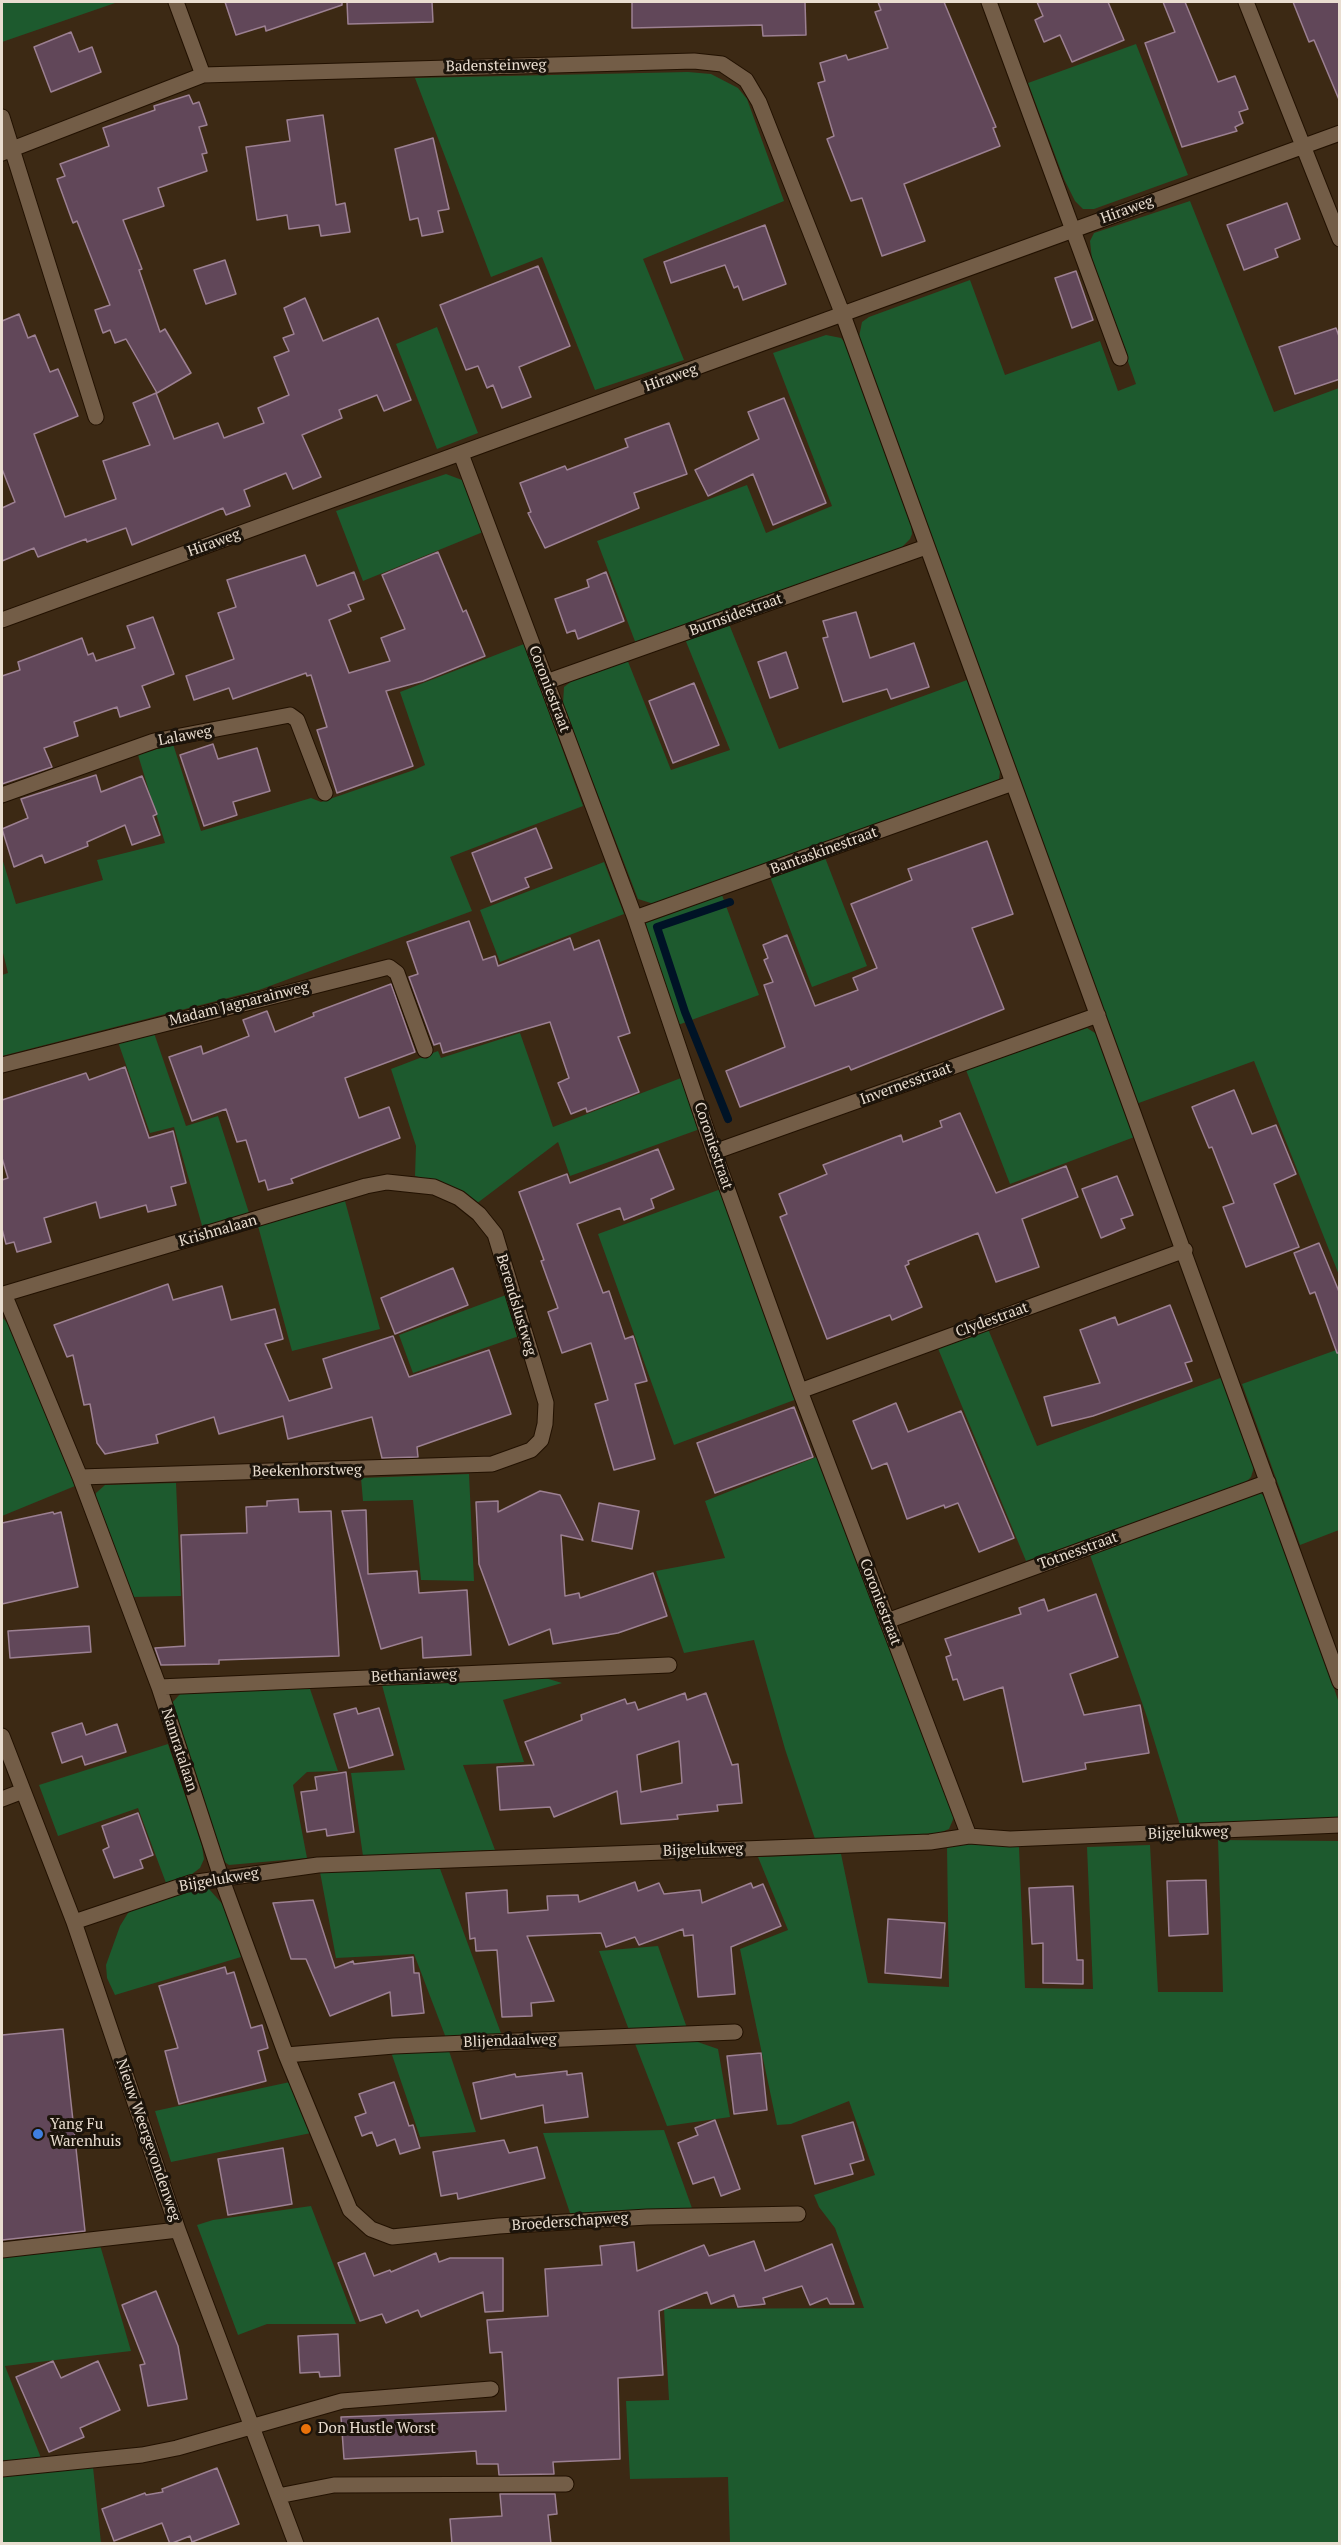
<!DOCTYPE html>
<style>
body{margin:0}
#map{position:relative;width:1341px;height:2545px;overflow:hidden;background:#3c2914;font-family:"PT Serif",serif}
canvas{display:block}
.frame{position:absolute;inset:0;border:3px solid #e9ddd0;pointer-events:none}
</style>
<div id="map">
<canvas width="1341" height="2545"></canvas>
<div class="frame"></div>
</div>
<script>
const ctx = document.querySelector('canvas').getContext('2d');
ctx.lineJoin = 'round';
function fillPath(path, color) { ctx.fillStyle = color; ctx.fill(path, 'evenodd'); }
const poly = rows => new Path2D(rows.map(r => 'M' + r).join(''));
function trace(path, color, width, dash) { ctx.strokeStyle = color; ctx.lineWidth = width; ctx.lineCap = dash ? 'butt' : 'round'; ctx.setLineDash(dash || []); ctx.stroke(path); }
function label(font, color, halo, rows, align = 'center') {
  ctx.font = font + ' "PT Serif",serif'; ctx.lineWidth = 6; ctx.setLineDash([]); ctx.textBaseline = 'middle'; ctx.strokeStyle = halo; ctx.fillStyle = color; for (const [text, x, y, turn = 0] of rows) {
    ctx.save(); ctx.translate(x, y); ctx.rotate((+turn || 0) * Math.PI / 180); ctx.textAlign = isNaN(turn) ? turn : align; if (halo) ctx.strokeText(text, 0, 0); ctx.fillText(text, 0, 0); ctx.restore();
  }
}
fillPath(poly([
 [2,2,118,2,2,42],
 [1136,44,1188,175,1094,209,1083,209,1075,201,1064,179,1028,83],
 [688,72,711,74,738,88,747,99,784,201,643,259,684,360,595,390,542,257,491,277,415,78],
 [1190,201,1274,412,1339,388,1339,1275,1254,1061,1136,1104,858,342,862,322,869,317,970,280,1005,375,1100,341,1118,391,1136,384,1092,260,1090,241,1094,233],
 [437,327,478,433,437,449,396,344],
 [826,335,841,338,847,345,911,524,912,534,910,539,899,550,636,644,597,541,747,485,766,533,832,506,773,353],
 [446,474,462,480,467,486,483,532,363,581,336,511],
 [729,624,779,749,967,680,1000,771,999,779,992,784,654,904,638,899,563,704,564,687,577,677,627,659,671,770,730,750,685,639],
 [524,644,583,806,450,857,472,911,259,990,2,1056,2,975,8,973,2,949,2,858,16,904,103,880,97,860,165,843,138,755,173,744,201,831,311,798,321,802,414,770,425,765,400,692],
 [824,855,867,966,812,987,770,877],
 [604,862,624,914,500,962,480,910],
 [722,895,759,995,678,1025,647,933,646,923],
 [1087,1028,1100,1036,1137,1136,1010,1184,966,1070],
 [154,1033,186,1126,218,1116,250,1216,203,1229,174,1127,150,1133,118,1042],
 [520,1033,553,1127,681,1078,700,1129,570,1176,558,1142,476,1204,437,1182,415,1176,416,1146,391,1069,438,1051,441,1058],
 [721,1189,797,1399,674,1445,598,1234],
 [345,1201,380,1329,292,1351,258,1226],
 [506,1295,519,1336,413,1373,399,1335],
 [2,1317,9,1325,75,1486,2,1516],
 [988,1329,1037,1446,1223,1377,1254,1467,1251,1477,1244,1484,1026,1561,937,1346],
 [1339,1349,1339,1530,1300,1545,1242,1384],
 [819,1456,955,1815,949,1829,939,1833,815,1839,785,1749,754,1640,684,1653,656,1571,725,1558,705,1501],
 [469,1474,474,1581,421,1580,413,1500,363,1501,361,1478],
 [176,1483,181,1596,132,1597,95,1501,96,1493,105,1485],
 [1259,1491,1271,1504,1339,1703,1339,1819,1180,1825,1147,1717,1089,1552],
 [542,1677,562,1683,503,1700,524,1762,463,1765,495,1850,363,1856,351,1773,405,1770,382,1685],
 [309,1686,338,1771,307,1772,293,1785,307,1858,229,1865,223,1861,174,1717,172,1703,180,1694],
 [168,1744,202,1846,204,1859,200,1868,192,1874,166,1883,138,1808,58,1836,39,1785],
 [1218,1840,1339,1841,1339,2543,730,2543,728,2477,630,2479,626,2401,669,2400,664,2309,864,2308,835,2228,819,2207,814,2195,875,2175,849,2101,791,2124,777,2125,740,1949,788,1930,758,1857,841,1854,868,1983,949,1987,947,1846,984,1843,1019,1847,1025,1988,1093,1989,1087,1847,1150,1845,1158,1992,1223,1992],
 [439,1866,502,2036,446,2038,414,1954,336,1958,320,1872],
 [196,1888,209,1889,225,1907,241,1957,115,1995,107,1978,106,1965,120,1926,128,1913,139,1906],
 [658,1946,687,2028,629,2030,599,1951],
 [689,2039,718,2049,730,2117,667,2126,634,2041],
 [448,2048,476,2132,420,2137,391,2052],
 [290,2082,311,2133,171,2162,155,2111],
 [664,2130,693,2211,571,2216,543,2133],
 [311,2206,356,2324,267,2324,238,2335,197,2225,213,2220],
 [100,2245,131,2351,5,2366,41,2458,2,2462,2,2257],
 [93,2467,101,2543,2,2544,2,2476]
]), '#1d5a2e');
trace(poly([
 [728,1119,685,1012,657,927,730,902]
]), '#001326', 8);
const building = poly([
 [225,2,342,2,342,5,266,31,265,26,236,35,225,2],
 [347,2,432,2,433,22,348,24,347,2],
 [632,2,805,2,806,35,763,36,762,25,632,28,632,2],
 [878,2,944,2,996,127,993,128,1000,146,904,184,925,241,882,256,862,198,851,201,827,139,834,136,818,83,825,81,820,63,846,55,848,60,888,48,875,12,881,10,878,2],
 [1037,2,1108,2,1124,40,1072,62,1060,35,1044,42,1035,20,1043,16,1037,2],
 [1163,2,1185,2,1218,82,1235,76,1248,109,1239,112,1243,123,1235,127,1237,131,1182,147,1145,43,1175,32,1163,2],
 [1293,2,1340,2,1340,102,1314,40,1309,42,1293,2],
 [71,32,79,52,92,47,101,72,51,92,34,47,71,32],
 [189,95,193,104,199,102,207,125,199,127,207,153,202,154,207,171,158,188,164,206,123,220,142,269,139,270,160,332,165,329,191,373,157,393,126,339,115,343,110,330,103,333,95,310,110,305,77,221,73,223,57,179,65,176,60,164,109,146,103,128,155,110,154,106,189,95],
 [323,115,336,205,345,203,350,232,321,236,319,225,289,229,287,215,257,220,246,147,290,141,287,120,323,115],
 [433,138,449,209,438,211,443,232,422,236,418,218,410,220,395,149,433,138],
 [1287,203,1300,239,1275,249,1278,257,1244,270,1227,225,1287,203],
 [765,225,786,284,743,300,738,286,734,288,725,265,671,283,664,262,765,225],
 [225,260,236,294,206,304,194,270,225,260],
 [538,266,570,346,519,367,531,397,502,408,493,385,487,388,478,366,466,370,440,305,538,266],
 [1076,271,1093,320,1072,328,1055,278,1076,271],
 [305,298,323,341,378,318,411,400,384,411,377,395,339,410,342,418,302,435,321,477,293,489,286,473,244,490,250,506,226,515,223,508,132,545,126,528,87,542,86,539,38,557,34,548,2,561,2,508,15,502,2,469,2,321,19,314,28,338,35,335,50,372,58,369,78,416,34,434,65,517,116,499,103,461,150,445,133,403,156,393,174,439,218,423,224,438,264,423,258,408,289,395,274,357,289,351,283,338,294,334,284,308,305,298],
 [1336,328,1340,339,1340,379,1295,394,1279,347,1336,328],
 [784,398,826,503,773,525,753,474,708,496,695,470,759,439,748,412,784,398],
 [669,423,687,474,634,493,639,508,545,548,528,513,531,512,520,483,565,466,567,470,628,447,625,439,669,423],
 [438,552,463,612,466,610,485,656,423,681,386,691,413,766,337,793,317,730,327,727,311,675,307,676,306,673,233,699,229,688,194,700,186,676,234,659,218,613,236,607,227,580,305,555,317,586,354,572,364,599,348,605,351,611,329,620,349,673,390,661,381,638,405,629,382,575,438,552],
 [606,572,624,621,578,639,575,630,567,633,555,599,589,587,587,580,606,572],
 [856,612,870,658,914,643,929,687,891,699,887,689,843,702,823,638,828,637,823,621,856,612],
 [153,617,174,674,142,686,150,707,120,717,117,707,74,722,78,736,44,748,52,767,2,784,2,676,20,670,18,662,82,638,88,655,93,653,96,661,135,648,127,626,153,617],
 [786,652,798,688,770,698,758,662,786,652],
 [694,683,719,745,673,763,649,701,694,683],
 [213,744,218,759,257,748,270,791,233,802,237,815,204,826,180,755,213,744],
 [96,775,101,792,142,776,157,814,153,816,160,835,132,845,125,825,87,842,88,846,45,863,42,855,14,867,2,829,28,818,21,799,96,775],
 [536,828,552,868,525,878,529,887,491,902,472,853,536,828],
 [987,841,1013,914,972,928,1004,1009,851,1070,849,1066,740,1107,726,1071,785,1047,764,985,773,982,764,960,768,958,763,945,787,935,815,1006,858,990,853,978,877,968,851,904,912,880,908,869,987,841],
 [469,921,483,960,495,956,498,966,570,938,574,950,599,940,630,1033,618,1037,639,1092,587,1112,586,1108,571,1114,558,1083,569,1078,550,1022,443,1053,440,1043,434,1045,409,977,418,974,407,942,469,921],
 [391,984,415,1052,345,1078,359,1118,389,1107,400,1138,291,1179,293,1183,268,1190,265,1180,259,1182,246,1140,237,1142,226,1109,192,1121,169,1057,201,1046,203,1054,249,1036,243,1020,267,1011,275,1032,314,1016,313,1013,391,984],
 [125,1067,149,1138,173,1131,186,1183,171,1187,176,1205,148,1212,146,1205,100,1218,96,1202,44,1218,51,1242,17,1252,14,1242,6,1244,2,1229,2,1180,8,1178,2,1158,2,1100,86,1073,89,1080,125,1067],
 [1234,1090,1252,1134,1276,1125,1296,1174,1274,1184,1299,1247,1246,1267,1223,1207,1234,1203,1212,1147,1209,1148,1192,1107,1234,1090],
 [960,1113,996,1193,1066,1166,1078,1197,1022,1219,1039,1267,996,1282,978,1233,908,1261,909,1264,905,1266,922,1307,892,1320,890,1315,827,1339,780,1217,787,1214,779,1194,827,1174,823,1165,901,1135,903,1142,942,1127,940,1121,960,1113],
 [658,1149,674,1189,651,1199,654,1208,624,1220,620,1208,577,1224,603,1293,609,1291,625,1339,633,1336,647,1381,635,1384,655,1459,614,1470,595,1404,608,1400,591,1343,562,1353,548,1312,558,1308,541,1261,544,1260,519,1192,567,1174,570,1183,658,1149],
 [1117,1176,1133,1215,1121,1219,1125,1228,1101,1238,1082,1189,1117,1176],
 [1319,1243,1340,1294,1340,1353,1337,1353,1315,1292,1310,1294,1294,1253,1319,1243],
 [453,1268,468,1305,395,1334,381,1298,453,1268],
 [168,1284,173,1300,222,1286,231,1320,275,1309,283,1339,265,1344,289,1401,332,1388,323,1359,393,1336,409,1377,489,1350,511,1414,417,1447,418,1457,382,1458,372,1417,288,1439,283,1416,219,1434,214,1417,156,1435,158,1443,105,1454,97,1443,90,1404,84,1405,73,1355,67,1357,54,1325,168,1284],
 [1170,1305,1192,1361,1185,1363,1192,1381,1093,1416,1052,1426,1044,1397,1100,1383,1080,1330,1115,1317,1118,1325,1170,1305],
 [896,1403,908,1432,961,1411,1014,1538,979,1552,958,1503,945,1508,944,1505,907,1519,887,1463,872,1469,853,1421,896,1403],
 [794,1407,813,1457,715,1493,697,1443,794,1407],
 [540,1491,560,1495,583,1540,561,1535,565,1596,579,1593,580,1598,653,1573,667,1616,618,1633,553,1644,550,1629,509,1645,479,1564,476,1502,498,1501,498,1512,540,1491],
 [298,1499,299,1512,331,1511,339,1656,219,1660,219,1664,161,1665,155,1648,185,1646,181,1535,247,1533,246,1507,267,1506,267,1501,298,1499],
 [599,1503,639,1511,632,1549,592,1541,599,1503],
 [366,1510,368,1574,417,1571,419,1593,467,1590,471,1655,423,1658,422,1637,381,1649,342,1511,366,1510],
 [53,1512,54,1514,61,1512,78,1587,2,1604,2,1523,53,1512],
 [1096,1594,1118,1657,1070,1674,1084,1715,1140,1705,1149,1753,1085,1763,1086,1769,1023,1782,1003,1687,964,1700,957,1679,953,1680,946,1657,951,1655,945,1639,1021,1614,1019,1608,1044,1599,1048,1611,1096,1594],
 [89,1626,91,1652,10,1658,8,1631,89,1626],
 [685,1693,687,1700,706,1693,732,1765,738,1764,742,1803,717,1805,718,1811,677,1815,678,1819,621,1824,617,1791,554,1817,550,1807,500,1810,497,1767,534,1765,525,1742,582,1720,581,1715,625,1699,627,1704,635,1702,638,1710,685,1693],
 [679,1741,682,1783,641,1792,637,1755,679,1741],
 [356,1708,358,1714,379,1708,393,1755,349,1768,334,1714,356,1708],
 [82,1723,86,1735,117,1724,126,1752,85,1765,82,1756,62,1763,52,1733,82,1723],
 [346,1772,354,1832,327,1836,326,1829,307,1832,301,1792,317,1790,315,1777,346,1772],
 [138,1813,153,1855,140,1860,143,1868,114,1878,103,1850,109,1847,102,1826,138,1813],
 [1206,1880,1208,1934,1169,1936,1167,1881,1206,1880],
 [635,1882,638,1891,659,1883,664,1894,700,1890,702,1903,751,1883,753,1888,763,1884,781,1926,731,1947,735,1994,698,1997,693,1935,684,1936,683,1929,639,1945,635,1937,606,1947,601,1933,527,1936,554,2001,531,2003,532,2016,502,2017,497,1950,476,1951,475,1938,470,1939,466,1893,507,1890,508,1913,548,1910,547,1896,578,1895,579,1902,635,1882],
 [1073,1886,1077,1960,1083,1960,1083,1984,1043,1983,1043,1943,1032,1944,1029,1888,1073,1886],
 [313,1900,335,1968,353,1961,354,1964,413,1957,414,1973,419,1973,424,2013,392,2016,390,1992,330,2016,306,1959,291,1959,273,1903,313,1900],
 [888,1919,945,1923,941,1978,885,1973,888,1919],
 [225,1967,227,1974,234,1972,251,2028,262,2025,268,2048,258,2051,266,2081,179,2104,165,2051,178,2048,159,1986,225,1967],
 [63,2029,85,2231,2,2240,2,2035,63,2029],
 [761,2053,767,2110,734,2114,727,2056,761,2053],
 [567,2071,567,2075,582,2073,588,2117,545,2123,543,2105,481,2119,473,2083,515,2074,516,2077,567,2071],
 [394,2082,409,2126,413,2125,420,2148,400,2154,395,2139,377,2146,372,2132,362,2136,355,2117,366,2113,359,2094,394,2082],
 [715,2120,740,2189,721,2196,714,2177,693,2184,678,2143,698,2135,695,2128,715,2120],
 [853,2122,864,2160,850,2164,853,2174,815,2184,802,2136,853,2122],
 [504,2140,509,2153,537,2147,545,2178,458,2199,457,2193,441,2196,433,2152,504,2140],
 [283,2148,292,2204,228,2215,218,2159,283,2148],
 [754,2241,765,2271,832,2244,854,2304,830,2304,827,2298,810,2305,802,2286,763,2298,765,2304,738,2307,734,2295,711,2304,707,2292,659,2311,663,2375,618,2378,620,2459,553,2462,554,2474,499,2475,498,2464,477,2464,476,2451,344,2459,341,2417,506,2411,502,2352,490,2353,487,2320,548,2316,545,2269,602,2265,600,2246,634,2242,637,2271,704,2245,709,2256,754,2241],
 [365,2253,374,2276,390,2270,391,2272,436,2253,439,2262,450,2258,503,2258,503,2311,485,2312,483,2292,421,2317,418,2310,386,2323,382,2314,360,2321,338,2263,365,2253],
 [156,2291,178,2346,187,2399,148,2406,140,2365,145,2364,122,2305,156,2291],
 [338,2334,340,2376,320,2377,319,2372,300,2373,298,2336,338,2334],
 [53,2361,61,2378,98,2361,120,2410,80,2428,84,2437,49,2452,16,2377,53,2361],
 [217,2468,239,2524,192,2542,190,2536,170,2544,162,2523,114,2541,102,2509,145,2493,146,2495,163,2492,162,2489,217,2468],
 [500,2494,555,2494,557,2514,548,2515,551,2544,452,2544,450,2519,502,2516,500,2494]
]);
fillPath(building, '#614759');
trace(building, '#9c8092', 1.5);
const minor = poly([
 [176,2,203,75],
 [989,2,1120,358],
 [1246,2,1340,239],
 [2,117,96,417],
 [2,153,203,75,694,61,722,64,746,80,759,102,843,315,1340,1682],
 [461,454,635,918,714,1152,800,1391,969,1836],
 [2,620,1340,133],
 [546,682,926,547],
 [2,795,154,741,290,715,297,720,325,793],
 [635,918,1013,783],
 [2,1065,389,967,397,973,425,1050],
 [714,1152,1098,1015],
 [4,1294,366,1186,387,1182,434,1187,459,1198,479,1214,495,1234,546,1403,545,1424,541,1440,531,1450,492,1464,80,1477],
 [2,1295,4,1294,80,1477,159,1687,221,1877,286,2055,350,2210,371,2229,392,2237,499,2226,647,2217,798,2214],
 [800,1391,1185,1250],
 [887,1621,1268,1482],
 [159,1687,669,1665],
 [2,1736,74,1922,178,2230,296,2544],
 [2,1799,23,1791],
 [74,1922,190,1883,318,1865,930,1842,969,1836,1010,1839,1340,1825],
 [286,2055,394,2046,735,2032],
 [2,2250,178,2230],
 [2,2469,142,2455,177,2448,342,2401,491,2389],
 [278,2496,334,2485,566,2484]
]);
trace(minor, '#210', 17);
trace(minor, '#735d47', 15);
for (const [x, y, r, color] of [
 [38,2134,6,"#3f7fe0"],
 [306,2429,6,"#e8710a"]
]) { const dot = new Path2D(); dot.arc(x, y, r, 0, 2 * Math.PI); ctx.fillStyle = color; ctx.fill(dot); trace(dot, '#1c140b', 2); }
label('15px', '#e9ddd0', '#1c140b', [
 ["Badensteinweg",496,66,-1],
 ["Hiraweg",1127,210,-20],
 ["Hiraweg",671,378,-20],
 ["Hiraweg",214,543,-20],
 ["Burnsidestraat",736,615,-20],
 ["Coroniestraat",549,689,69],
 ["Lalaweg",185,736,-11],
 ["Bantaskinestraat",824,851,-20],
 ["Madam Jagnarainweg",239,1004,-14],
 ["Invernesstraat",906,1084,-20],
 ["Coroniestraat",713,1146,71],
 ["Krishnalaan",218,1231,-16],
 ["Berendslustweg",516,1305,73],
 ["Clydestraat",992,1320,-20],
 ["Beekenhorstweg",307,1471,-1],
 ["Totnesstraat",1078,1551,-20],
 ["Coroniestraat",880,1602,69],
 ["Bethaniaweg",414,1676,-2],
 ["Namratalaan",179,1750,72],
 ["Bijgelukweg",1188,1833,-2],
 ["Bijgelukweg",703,1850,-2],
 ["Bijgelukweg",219,1880,-10],
 ["Blijendaalweg",510,2041,-2],
 ["Nieuw Weergevondenweg",148,2140,71],
 ["Broederschapweg",570,2222,-4]
]);
label('15px', '#e9ddd0', '#1c140b', [
 ["Yang Fu",50,2125],
 ["Warenhuis",50,2142],
 ["Don Hustle Worst",318,2429]
], 'left');
</script>
